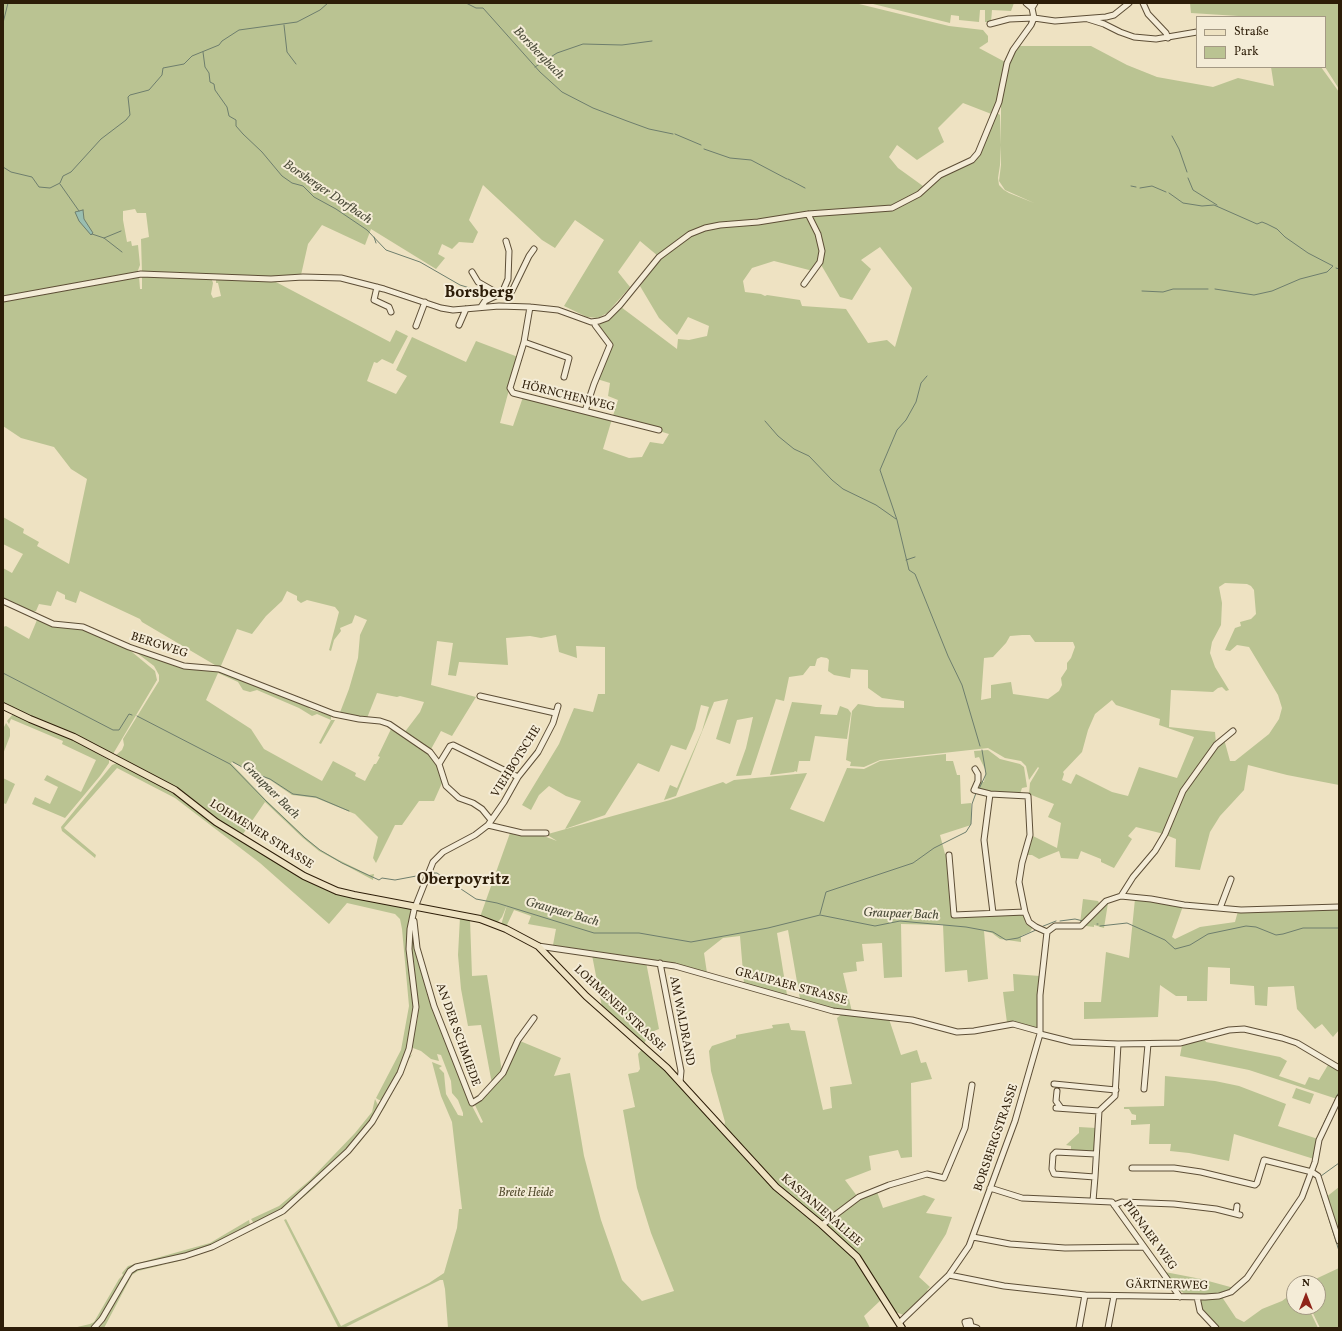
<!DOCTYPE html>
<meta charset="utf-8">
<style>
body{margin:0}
#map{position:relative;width:1342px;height:1331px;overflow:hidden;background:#eee2c2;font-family:Vollkorn,serif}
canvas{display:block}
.frame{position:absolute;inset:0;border:4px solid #2d1d08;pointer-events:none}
.legend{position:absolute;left:1196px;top:16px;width:130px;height:52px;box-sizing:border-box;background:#f4ecd7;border:1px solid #a49984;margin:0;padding:5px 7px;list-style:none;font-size:12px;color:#2d1d08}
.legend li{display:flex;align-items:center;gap:8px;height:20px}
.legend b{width:20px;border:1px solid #a49984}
.north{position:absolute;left:1286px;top:1275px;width:40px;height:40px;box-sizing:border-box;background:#f4ecd7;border:1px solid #a49984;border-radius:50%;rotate:0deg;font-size:11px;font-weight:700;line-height:16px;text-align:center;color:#2d1d08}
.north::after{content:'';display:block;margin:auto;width:14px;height:18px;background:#8f2418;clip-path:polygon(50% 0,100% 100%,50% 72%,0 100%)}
</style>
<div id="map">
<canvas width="1342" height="1331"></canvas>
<div class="frame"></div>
<ul class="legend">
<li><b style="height:5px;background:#eee2c2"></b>Straße</li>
<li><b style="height:11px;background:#bac392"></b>Park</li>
</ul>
<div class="north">N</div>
</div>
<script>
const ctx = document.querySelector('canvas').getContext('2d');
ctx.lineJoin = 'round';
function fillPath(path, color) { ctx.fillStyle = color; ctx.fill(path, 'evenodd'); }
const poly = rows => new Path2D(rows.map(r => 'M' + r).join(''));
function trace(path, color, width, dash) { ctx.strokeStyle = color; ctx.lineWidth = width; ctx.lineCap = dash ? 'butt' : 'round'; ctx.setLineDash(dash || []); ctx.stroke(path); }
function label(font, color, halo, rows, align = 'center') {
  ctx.font = font + ' Vollkorn,serif'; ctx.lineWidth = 4; ctx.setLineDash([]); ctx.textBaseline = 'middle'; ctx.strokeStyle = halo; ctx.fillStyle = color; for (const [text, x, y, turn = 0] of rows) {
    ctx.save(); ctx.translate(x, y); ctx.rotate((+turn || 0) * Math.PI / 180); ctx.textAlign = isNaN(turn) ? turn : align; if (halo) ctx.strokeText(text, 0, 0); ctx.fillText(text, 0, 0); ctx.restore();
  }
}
fillPath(poly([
 [3,3,855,3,949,26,983,30,988,36,988,42,979,48,1007,63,994,115,963,103,938,128,944,142,917,160,897,145,889,157,898,168,923,186,916,193,891,206,882,208,837,209,806,213,691,232,681,238,658,256,640,241,618,272,630,287,607,313,598,318,587,317,564,306,604,240,575,220,555,248,542,240,483,185,469,220,478,232,473,243,459,242,452,249,442,244,438,254,445,258,436,269,371,229,365,245,322,225,308,244,301,275,257,278,215,274,142,273,141,239,149,237,146,213,137,213,135,209,123,211,123,220,127,242,131,241,132,246,138,245,140,265,137,273,3,298],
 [869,3,1014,3,1011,11,992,10,991,22,985,22,985,10,980,10,979,22,959,20,959,16,951,15,950,23],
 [1190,3,1339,3,1339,89,1325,67,1325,17,1254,17,1191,13],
 [1018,46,1091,46,1127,65,1157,77,1213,87,1238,78,1274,86,1271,67,1321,67,1339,92,1339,785,1287,775,1248,765,1244,790,1220,816,1210,832,1200,870,1175,867,1176,839,1166,835,1178,803,1184,792,1218,744,1224,739,1230,761,1235,761,1269,734,1279,719,1282,708,1278,695,1249,647,1237,645,1230,651,1225,650,1235,628,1241,626,1240,622,1251,619,1256,614,1254,590,1251,586,1247,584,1225,583,1219,587,1222,603,1221,625,1212,642,1210,653,1215,667,1229,690,1226,691,1222,687,1218,688,1213,692,1171,690,1169,727,1215,732,1216,744,1182,790,1164,834,1136,827,1128,836,1132,839,1114,868,1101,862,1101,859,1081,851,1078,859,1061,858,1059,851,1039,859,1032,855,1026,855,1031,835,1057,848,1061,823,1048,817,1054,804,1029,794,1030,783,1039,768,1038,767,1029,780,1026,766,1021,761,1005,758,988,748,880,760,864,767,850,766,851,762,846,760,848,743,852,711,858,704,876,707,904,708,904,701,882,698,868,688,868,670,851,669,850,678,834,675,828,671,829,660,827,658,821,657,817,659,815,666,810,666,803,675,789,677,784,701,776,699,751,775,736,776,746,748,753,717,737,720,730,744,716,739,728,699,714,702,676,796,664,800,670,785,677,788,702,731,709,707,701,705,695,729,686,750,671,745,659,772,638,763,605,815,565,829,581,801,566,796,549,786,539,795,531,810,522,805,559,744,574,708,593,712,598,694,605,694,605,647,576,646,577,658,559,652,556,635,541,638,530,636,506,638,508,665,459,662,456,676,448,675,453,643,437,641,431,685,476,697,452,736,441,731,430,751,404,733,420,712,424,702,400,696,397,697,377,693,367,718,339,715,349,689,358,658,360,635,367,620,355,615,352,623,340,628,341,631,334,640,331,651,329,650,339,612,335,607,307,600,301,603,297,600,297,596,287,591,282,601,266,616,252,634,237,629,220,668,142,622,140,619,80,591,76,603,65,599,65,595,57,591,51,606,39,604,36,611,33,612,3,600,3,568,12,573,23,554,3,544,3,517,24,529,23,533,39,542,37,546,69,564,87,479,71,469,54,447,21,438,3,426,3,301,139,276,140,289,142,289,142,276,211,277,213,283,211,294,213,298,221,296,218,283,216,283,216,278,274,281,390,342,396,330,408,336,393,364,382,359,377,363,374,362,367,381,396,394,407,376,396,370,412,337,466,362,476,341,518,357,500,423,513,426,523,397,612,419,618,400,608,396,610,383,597,379,612,347,598,328,600,323,606,320,621,307,677,349,678,339,689,340,707,336,709,326,688,317,677,335,659,318,640,286,661,258,675,246,692,236,706,230,720,227,758,224,812,215,889,211,903,205,913,200,941,178,975,161,980,154,997,113,1000,115,1001,145,1000,165,998,178,999,185,1004,190,1009,193,1034,203,1005,190,999,181,1001,165,1001,100,1008,64],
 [880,247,912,288,895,347,887,340,868,343,846,309,802,306,800,300,767,295,765,296,761,294,745,292,743,281,752,268,774,261,813,271,820,263,840,297,852,300,871,269,861,260],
 [612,419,659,431,669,434,663,444,650,442,642,457,629,458,603,449],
 [1022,635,1030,635,1035,642,1073,642,1075,647,1071,658,1067,663,1067,669,1061,678,1062,685,1059,691,1048,699,1013,694,1011,682,991,685,991,698,981,700,984,658,993,657,1006,643,1010,636],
 [1112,700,1116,705,1160,719,1159,725,1194,737,1177,778,1139,767,1128,796,1112,792,1076,774,1071,784,1062,780,1064,774,1063,772,1082,752,1088,730,1095,714],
 [37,620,52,626,78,627,126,647,155,671,157,680,113,754,3,704,3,627,6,626,29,639],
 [133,650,184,667,219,670,308,707,311,710,331,715,331,720,335,720,321,744,319,743,331,720,317,714,312,716,299,708,257,690,250,692,243,690,238,682,218,673,206,700,251,729,264,749,322,781,333,761,356,773,355,776,365,781,374,764,376,764,380,757,378,756,392,727,429,753,438,765,442,783,434,801,419,801,402,825,395,825,376,863,373,858,378,837,355,814,316,798,292,795,270,780,232,762,231,763,266,800,305,837,320,850,337,859,369,875,374,874,373,880,319,851,303,838,265,802,243,834,250,839,249,840,215,820,187,797,116,755,122,750,124,745,123,739,159,681,159,675,154,666],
 [792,702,822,705,820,714,837,715,840,706,848,709,851,713,847,739,815,736,810,761,799,761,797,772,795,771,794,772,770,775],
 [13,714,66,736,109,760,109,763,100,776,65,818,32,804,35,797,50,804,58,787,44,780,47,775,81,792,96,760,62,744,63,741,11,719,9,724,7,721],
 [6,723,10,729,10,736,3,754,3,729],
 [988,750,1000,759,1020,764,1024,767,1027,787,1022,788,1020,794,992,793,976,790,980,781,984,782,986,771,979,757,975,758,974,751],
 [946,754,946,761,953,761,957,775,960,775,961,804,971,803,971,825,940,835,945,854,948,854,952,913,1024,915,1026,924,1033,927,1030,932,1021,936,1021,942,1000,939,992,933,984,931,988,979,968,982,967,970,945,972,943,925,901,924,902,977,884,978,882,943,862,944,864,961,856,962,857,971,843,973,852,1012,832,1009,800,999,788,930,777,933,787,995,744,984,740,936,723,938,704,953,707,973,646,959,553,945,556,929,528,924,531,916,514,910,506,927,501,925,507,905,502,917,497,923,480,917,510,833,513,832,514,835,524,836,524,834,527,834,527,836,541,835,557,841,549,836,548,834,670,800,723,782,726,784,734,780,807,773,790,809,824,822,847,768,864,769,880,761],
 [117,763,174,792,249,845,299,876,332,890,410,908,411,918,409,929,415,1001,407,1049,399,1072,383,1100,379,1100,376,1098,401,1050,409,1006,402,929,400,919,395,914,347,903,329,924,260,863,175,798,117,768,64,828,96,855,95,858,62,831,61,827,112,765],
 [3,778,15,784,6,804,3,803],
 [1083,899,1098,901,1099,903,1099,906,1080,924],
 [1135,899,1151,900,1183,906,1172,937,1175,939,1200,927,1235,922,1238,911,1339,909,1339,1030,1333,1037,1322,1024,1315,1029,1297,1009,1294,986,1268,987,1267,1006,1255,1005,1254,986,1230,984,1230,968,1208,967,1207,1001,1187,1001,1187,996,1176,996,1160,985,1158,1017,1084,1019,1084,1002,1101,1002,1106,952,1129,958],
 [1108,903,1104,928,1094,925,1094,927,1086,926,1086,923],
 [460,917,470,919,472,976,487,975,488,981,502,1072,492,1084,481,1025,468,1026,461,989,458,955],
 [412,923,418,960,471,1104,481,1123,483,1122,474,1103,505,1074,520,1041,561,1058,554,1076,570,1073,584,1156,601,1220,622,1280,642,1301,674,1291,651,1233,637,1188,623,1110,635,1107,628,1074,638,1072,640,1069,638,1054,642,1049,666,1069,775,1188,823,1228,856,1259,882,1299,864,1316,870,1328,448,1328,445,1289,443,1280,440,1280,344,1328,336,1328,338,1327,284,1220,286,1219,341,1326,429,1283,444,1273,457,1228,459,1209,462,1209,452,1122,441,1096,432,1062,442,1066,439,1068,444,1073,446,1094,458,1115,463,1116,463,1113,458,1100,452,1093,451,1081,441,1055,437,1054,439,1061,431,1059,421,1051,413,1048,411,1044,418,1017,410,948],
 [592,955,646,962,659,1029,649,1033,644,1044,602,1007],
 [1013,974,1040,976,1037,1001,1037,1028,1016,1022,1007,1023,1003,992,1014,991],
 [842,1014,889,1019,901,1055,917,1050,921,1063,926,1062,932,1079,911,1083,912,1157,901,1158,898,1150,869,1156,871,1170,845,1180,857,1196,821,1223,788,1195,724,1127,725,1122,711,1071,709,1051,712,1046,736,1038,736,1035,773,1028,772,1025,789,1023,791,1030,805,1031,823,1110,832,1108,830,1087,852,1084,837,1018],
 [1205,1040,1206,1042,1280,1057,1287,1061,1279,1076,1305,1085,1309,1077,1319,1080,1328,1065,1339,1070,1339,1094,1337,1099,1249,1070,1180,1056,1182,1045],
 [413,1054,408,1060,385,1107,360,1142,314,1188,285,1213,360,1140,407,1059],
 [1165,1076,1215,1081,1239,1086,1286,1104,1278,1126,1318,1139,1314,1159,1234,1134,1229,1161,1189,1153,1170,1151,1171,1144,1149,1144,1150,1124,1131,1125,1131,1120,1136,1120,1136,1115,1132,1114,1129,1109,1124,1109,1124,1107,1164,1106],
 [1296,1088,1314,1094,1310,1104,1292,1098],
 [375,1099,379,1107,358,1138,281,1209,256,1222,253,1222,251,1219,279,1206,310,1180,355,1133,372,1112],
 [1079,1127,1096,1128,1094,1151,1071,1150,1071,1146,1066,1145,1079,1133],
 [1339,1187,1339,1239,1325,1198],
 [877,1192,883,1208,924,1195,935,1199,926,1213,952,1217,946,1234,919,1277,930,1287,927,1290,929,1292,904,1315,895,1312,870,1272,824,1225,859,1199],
 [282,1212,283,1215,214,1249,179,1261,138,1271,132,1275,104,1328,97,1328,124,1281,134,1270,166,1264,199,1254],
 [249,1220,250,1225,212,1246,148,1264,126,1274,100,1319,92,1328,73,1328,90,1324,94,1322,119,1279,123,1275,122,1273,128,1266,210,1243],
 [1339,1268,1339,1328,1320,1328,1310,1307,1318,1307,1318,1283,1307,1283],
 [1165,1272,1201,1279,1234,1288,1213,1295,1185,1294,1179,1290],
 [1294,1292,1294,1307,1308,1307,1318,1328,1217,1328,1202,1311,1199,1300,1222,1297,1236,1318,1244,1322,1262,1309,1282,1301]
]), '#bac392');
const water = poly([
 [83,210,84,219,93,233,91,235,79,221,75,212,83,210]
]);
fillPath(water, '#99beb1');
trace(water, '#6e7e6d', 1);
trace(poly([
 [466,3,476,8,483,8,540,72,562,92,593,108,627,121,649,129,673,134],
 [3,23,8,3],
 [284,25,287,52,296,64],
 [203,52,205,67,209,73,210,82,214,84,215,90,227,107,229,116,236,120,236,126,243,134,262,152,282,176,292,183,303,186,314,197,336,209,367,230,386,250,420,262,460,285,473,289],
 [535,67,557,53,583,44,622,45,652,41],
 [675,134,701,145],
 [1172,136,1179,149,1187,172],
 [704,149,730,158,751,160,787,179],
 [3,167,11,172,32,177,39,187,50,188,60,183,63,176,71,172,101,139,126,120,130,115,128,97,130,95,149,90,162,75,163,68,184,64,192,56,219,45,222,41,239,30,297,22,320,10,328,3],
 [1188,178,1193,190,1217,205],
 [788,179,805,188],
 [60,184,79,211],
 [1131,186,1136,187],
 [1140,188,1152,186,1166,192],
 [1169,193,1183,203,1202,206,1214,205,1257,224,1262,222,1267,224,1277,229,1285,237,1308,253,1333,266,1327,272,1300,279,1272,291,1254,295,1215,289],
 [92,234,104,238,122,252],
 [374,237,376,243],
 [104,238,121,231],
 [1336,268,1339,269],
 [1142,291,1163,292,1173,289,1208,289],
 [927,376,921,383,916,402,906,420,897,430,880,470,897,520,909,570,915,574,948,656,962,685,980,746],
 [765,421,778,436,794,449,809,456,832,480,843,489,876,505,896,519],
 [906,560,915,557],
 [3,673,113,730,119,730,129,714,132,715],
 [137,716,230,764,266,801,305,838,320,850,342,863,379,880,382,878,395,880,427,874],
 [233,762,251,772,270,779,293,794,316,797,349,811],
 [979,789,986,774,982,750],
 [432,873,437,873,476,899,497,903,594,933,639,933,691,942,768,928,820,915,875,926,900,921,966,927,993,932,1006,940,1018,938,1036,930],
 [820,914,826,892,913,863,934,848,966,832,971,824,972,804,976,793],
 [1060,921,1075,919,1083,921],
 [1097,924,1098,924],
 [1100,926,1127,923,1165,940,1175,949,1190,945,1208,934,1246,926,1256,927,1276,935,1283,934,1303,928,1339,928],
 [1041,927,1056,921],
 [1335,1100,1339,1092],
 [1324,1123,1331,1108],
 [1320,1132,1322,1127],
 [1321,1176,1339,1163],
 [1319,1187,1339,1251]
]), '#6e7e6d', 1);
const minor = poly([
 [1026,3,1032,8],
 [1143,3,1148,14,1166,33,1168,38],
 [1088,19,1104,24,1120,32,1134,37,1156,39,1197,32],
 [990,24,1009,19,1034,18,1055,21,1106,17,1114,15,1129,3],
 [472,272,478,282,499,294],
 [804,284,820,262,822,251,818,234,808,214],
 [377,287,374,300,389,307,391,312],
 [504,290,508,292,512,291,529,256,534,249],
 [3,299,141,274,271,279,303,277,341,278,384,289,441,308,453,310,499,306,530,307,558,310,591,322,599,321,607,318,620,305,659,257,690,234,705,228,720,225,758,222,808,214,892,208,919,194,940,175,972,160,978,153,999,102,1007,63,1013,50,1031,25,1034,18,1032,8,1035,3],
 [481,307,485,301,502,293,508,279,509,251,506,241],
 [530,307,524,342,510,388,513,393,659,430],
 [459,325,466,309],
 [416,326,425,302],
 [524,342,569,358,564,377],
 [585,411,594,384,610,345,595,325,595,322],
 [3,601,53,624,83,627,129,647,184,666,219,669,334,714,359,719,380,721,389,724,430,752,439,764,446,786,459,798,473,803,482,809,491,820],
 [480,696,555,713],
 [439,764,450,746,453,745,518,777],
 [975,769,978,774,978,781,974,790,990,794,1028,796,1030,835,1022,863,1019,882,1025,912,1029,922,1036,927,1047,932],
 [990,794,984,840,993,913],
 [488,825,522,833,546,833],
 [949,855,954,915,1025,912],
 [1121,896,1151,899,1184,905,1241,910,1339,907],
 [1121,896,1133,877,1155,851,1165,834,1183,791,1216,745,1233,731],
 [1220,908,1231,879],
 [414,921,417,948,434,1006,472,1103,480,1098,503,1073,518,1040,534,1018],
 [1047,932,1055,926,1081,926,1106,901,1121,896],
 [538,946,675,966,833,1011,912,1020,957,1032,974,1031,1013,1024,1038,1031],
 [660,963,681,1071,680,1082],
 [1040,1033,1040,995,1047,932],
 [1040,1034,1072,1042,1118,1044,1180,1043,1229,1030,1244,1029,1282,1038,1297,1043,1339,1068],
 [1054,1084,1116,1090],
 [1144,1089,1148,1044],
 [1057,1091,1056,1101,1061,1108],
 [1056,1108,1099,1111],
 [1132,1168,1174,1168,1201,1172,1255,1185,1257,1183,1264,1160,1312,1172,1318,1176,1339,1241],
 [1095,1177,1099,1111,1115,1096,1118,1044],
 [990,1188,1022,1198,1112,1202,1180,1297],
 [1093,1201,1095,1177,1054,1174,1052,1169,1053,1155,1056,1152,1096,1154],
 [1114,1205,1122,1202,1174,1204,1216,1209,1240,1215],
 [1236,1214,1237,1206],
 [822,1225,859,1197,889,1185,927,1174,944,1178,965,1128,972,1085],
 [973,1237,1010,1244,1065,1248,1143,1247],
 [949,1275,1004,1286,1085,1295,1205,1297,1219,1296,1231,1292,1247,1278,1302,1197,1315,1162,1319,1140,1339,1098],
 [1197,1297,1200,1311,1216,1328],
 [899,1323,949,1275,969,1246,1015,1121,1040,1034],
 [971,1326,970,1321,965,1322,967,1328,971,1326,977,1328],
 [94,1328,102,1319,130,1271,136,1267,185,1256,212,1247,283,1211,348,1151,372,1122,400,1073,409,1049,416,1007,409,949,410,929,414,910,433,862,443,852,475,835,488,825,504,802,518,777,538,752,553,723,558,706],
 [1079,1328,1085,1295],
 [1108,1328,1114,1296]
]);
const major = poly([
 [3,706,30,719,74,737,175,790,216,822,304,876,337,891,354,895,480,919,506,929,538,946,586,996,667,1068,776,1187,822,1225,857,1257,902,1328]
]);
trace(minor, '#5d4e36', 7);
trace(major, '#2d1d08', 8);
trace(minor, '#f4ecd7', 5);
trace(major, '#eee2c2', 6);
label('12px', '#2d1d08', '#f4ecd7', [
 ["HÖRNCHENWEG",568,397,14],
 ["BERGWEG",159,646,18],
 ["VIEHBOTSCHE",517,762,-58],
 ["LOHMENER STRASSE",261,835,32],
 ["GRAUPAER STRASSE",791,987,15],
 ["LOHMENER STRASSE",619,1009,43],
 ["AM WALDRAND",681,1021,79],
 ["AN DER SCHMIEDE",457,1035,70],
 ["BORSBERGSTRASSE",997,1138,-71],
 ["KASTANIENALLEE",821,1211,41],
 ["PIRNAER WEG",1149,1236,54],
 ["GÄRTNERWEG",1167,1286,1]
]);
label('italic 12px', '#574f31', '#f4ecd7', [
 ["Breite Heide",526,1194]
]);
label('italic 13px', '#4d4d3b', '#f4ecd7', [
 ["Borsbergbach",538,54,46],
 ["Borsberger Dorfbach",327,193,34],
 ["Graupaer Bach",270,791,45],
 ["Graupaer Bach",562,913,16],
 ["Graupaer Bach",901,915,2]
]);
label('bold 16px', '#2d1d08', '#f4ecd7', [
 ["Borsberg",479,294],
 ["Oberpoyritz",463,881]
]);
</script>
